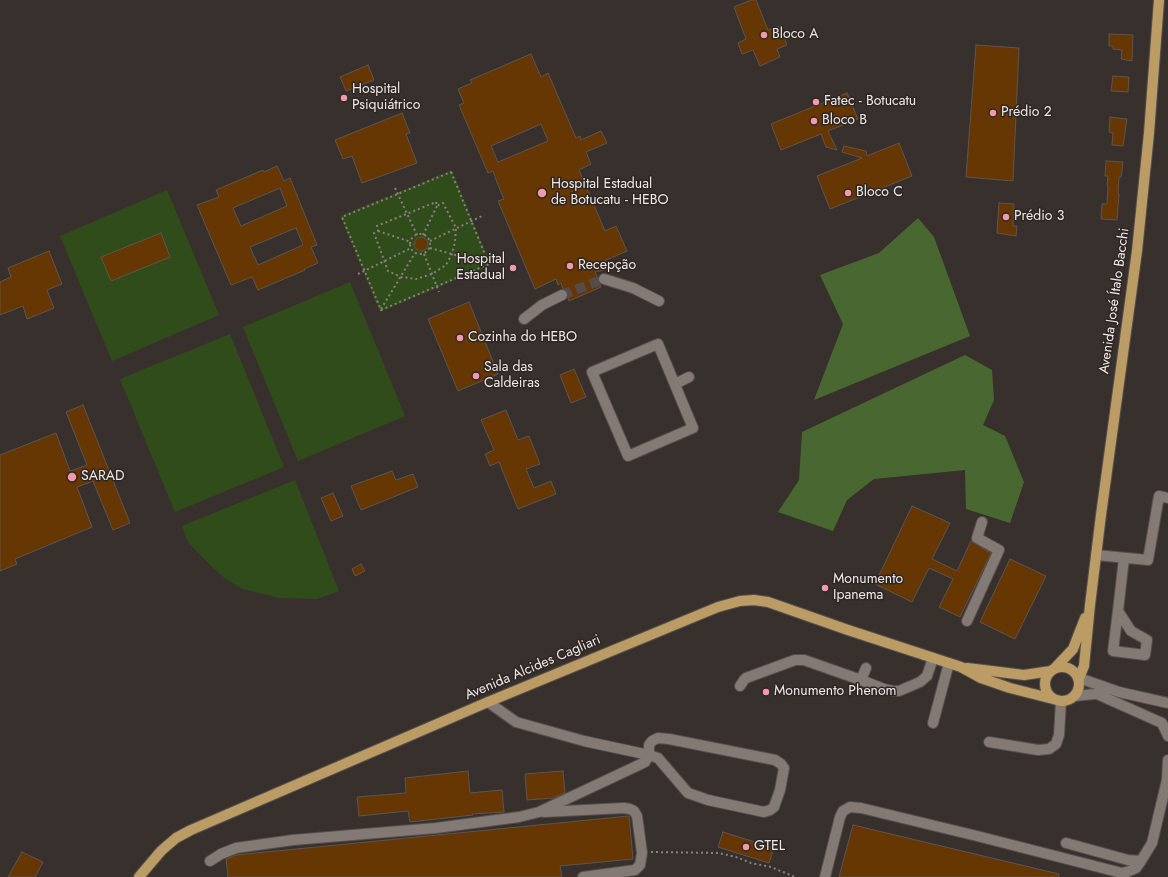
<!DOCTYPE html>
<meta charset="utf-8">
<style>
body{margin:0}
canvas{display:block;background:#38302d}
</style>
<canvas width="1168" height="877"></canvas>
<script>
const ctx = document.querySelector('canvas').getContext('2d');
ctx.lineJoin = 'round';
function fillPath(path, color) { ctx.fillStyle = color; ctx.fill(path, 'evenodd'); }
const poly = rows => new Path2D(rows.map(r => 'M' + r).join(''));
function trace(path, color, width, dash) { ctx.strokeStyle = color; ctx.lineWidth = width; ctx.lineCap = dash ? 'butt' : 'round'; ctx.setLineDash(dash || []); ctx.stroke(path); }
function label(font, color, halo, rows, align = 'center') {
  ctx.font = font + ' Jost,sans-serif'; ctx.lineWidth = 3; ctx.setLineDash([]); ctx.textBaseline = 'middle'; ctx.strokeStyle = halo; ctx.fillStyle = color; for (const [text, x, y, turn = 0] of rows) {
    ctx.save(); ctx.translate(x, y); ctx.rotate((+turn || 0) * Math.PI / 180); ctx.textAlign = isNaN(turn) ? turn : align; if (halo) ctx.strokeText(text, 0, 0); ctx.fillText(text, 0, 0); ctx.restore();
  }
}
fillPath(poly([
 [452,170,491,265,380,312,340,216],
 [167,190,219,315,112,361,60,236],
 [350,282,405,416,298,461,243,327],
 [230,334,284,467,175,512,120,379],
 [295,480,339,591,317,599,279,598,243,589,226,579,213,568,188,542,182,526]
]), '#314c1b');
fillPath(poly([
 [918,218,934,237,970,336,814,400,843,324,820,275,879,253],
 [965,355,992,370,994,400,983,425,1005,436,1024,482,1010,523,966,509,965,470,874,479,847,500,833,531,778,512,799,480,802,432]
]), '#496831');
const building = poly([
 [751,0,756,0,768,30,780,26,787,45,777,49,780,57,760,66,753,50,742,54,738,43,746,39,734,7,751,0],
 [1109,34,1133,35,1132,61,1121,59,1122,50,1113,49,1113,46,1109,46,1109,34],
 [976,45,1019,48,1013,181,966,177,976,45],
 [531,54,541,77,548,73,576,138,580,136,581,140,601,131,607,143,586,152,591,164,579,170,605,231,616,226,627,251,604,261,607,269,595,272,601,287,569,301,568,298,568,292,563,289,561,283,558,285,556,279,535,289,498,201,504,199,498,185,493,171,488,173,459,105,464,103,458,89,472,83,470,80,531,54],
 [541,124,548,141,498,162,491,146,541,124],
 [368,65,374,80,346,91,340,77,368,65],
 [1113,76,1129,77,1128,92,1111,91,1113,76],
 [847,93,858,119,828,131,837,150,826,147,821,134,781,150,771,124,847,93],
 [402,113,410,133,406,134,417,163,362,183,352,156,343,159,335,140,402,113],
 [1110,117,1127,119,1123,146,1112,145,1113,133,1109,132,1110,117],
 [899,143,912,176,830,209,817,176,862,158,842,152,844,146,866,151,867,156,899,143],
 [1106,161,1123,162,1121,177,1119,177,1118,194,1119,194,1117,220,1101,219,1102,204,1107,204,1108,186,1107,185,1108,176,1105,176,1106,161],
 [277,166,284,181,290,178,317,245,311,247,318,263,304,269,305,270,258,290,252,277,231,285,197,205,219,197,216,190,263,170,264,172,277,166],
 [280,188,287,206,241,226,233,208,280,188],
 [296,228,303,245,258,265,250,247,296,228],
 [999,203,1014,204,1013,226,1017,226,1016,236,997,233,999,203],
 [161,233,170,257,111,281,101,257,161,233],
 '414 244a7 7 0 1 1 14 0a7 7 0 1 1-14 0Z',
 [49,251,62,284,47,290,54,308,27,319,23,306,0,315,0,282,11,277,8,268,49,251],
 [469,302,498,374,458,391,428,319,469,302],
 [574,369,586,397,571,403,560,375,574,369],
 [83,405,130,523,113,530,93,481,77,487,92,527,15,559,17,564,0,571,0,455,56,433,70,471,87,465,66,412,83,405],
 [506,410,518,440,529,436,540,464,526,469,534,488,551,481,556,494,518,509,499,462,490,466,485,454,494,450,481,420,506,410],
 [392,471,396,480,413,474,418,487,361,510,351,486,392,471],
 [333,493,343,516,331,521,321,498,333,493],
 [912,506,950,523,932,559,957,571,971,541,991,553,960,617,939,607,953,579,929,568,912,602,875,584,912,506],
 [1010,559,1046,576,1015,639,980,622,1010,559],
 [361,564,365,571,355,576,352,569,361,564],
 [468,771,470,793,502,790,504,812,472,814,473,815,410,822,408,811,359,816,357,797,406,793,405,778,468,771],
 [563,771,565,793,553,798,527,800,525,774,563,771],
 [629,816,633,859,560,866,562,877,228,877,226,859,236,855,629,816],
 [853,825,1059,874,1059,877,839,877,853,825],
 [723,832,774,848,769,863,718,847,723,832],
 [22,852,43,862,35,877,8,877,22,852]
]);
fillPath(building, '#663603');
trace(building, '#5d5550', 1);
trace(poly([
 [562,295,604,279]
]), '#534c49', 10, [10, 5]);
const minor = poly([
 [604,279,633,288,659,301],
 [524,319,542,305,562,295],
 [658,344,693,428,628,456,592,372,658,344],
 [675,384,689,377],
 [1096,555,1148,560,1159,496,1168,498],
 [1118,611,1131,631,1147,640,1145,655,1113,651,1118,611],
 [1118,611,1124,558],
 [967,621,999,550,977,538,982,522],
 [1079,678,1119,692,1168,703],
 [861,680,884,689,893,691,899,691,920,682,927,676,933,658],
 [740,686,744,680,746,678,795,660,804,660,861,680,866,668],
 [1097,694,1162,723,1168,736],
 [1075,696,1104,693],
 [933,723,949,663],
 [989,742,1038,750,1049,749,1056,744,1059,735,1061,701],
 [544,812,624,808,630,809,634,811,637,816,642,853,640,865,635,870,583,877],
 [1066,843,1128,860,1141,861,1152,843,1167,780,1168,760],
 [210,861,221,854,236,848,293,840,436,828,519,817,539,812,641,764,645,762,649,755,649,745,652,741,658,738,669,739,775,760,781,764,784,768,780,790,774,807,770,810,764,812,708,800,688,793,658,758,649,755,584,741,516,722,488,702],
 [825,877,840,817,843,811,850,807,861,808,977,836,1122,873,1127,872,1136,868,1141,861]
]);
const major = poly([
 '1045 684a17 17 0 1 1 34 0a17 17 0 1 1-34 0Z',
 [967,668,1024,675,1051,671],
 [1055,668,1073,649,1085,618],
 [1079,678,1084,666,1090,605,1101,515,1137,251,1149,133,1159,0],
 [139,877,161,851,176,838,191,830,488,702,718,607,740,601,754,600,768,602,848,630,961,667,981,678,1010,688,1061,701]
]);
trace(minor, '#564f4c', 12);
trace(major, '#564f4c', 12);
trace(poly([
 [451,172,489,264,381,310,342,217,451,172],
 [395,188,417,235],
 [436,202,437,206,443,203,456,228,455,242,452,254,446,265,432,274,416,279,401,277,388,271,374,233,378,231,377,226,436,202],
 [378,231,411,242],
 '410 244a10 10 0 1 1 20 0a10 10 0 1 1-20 0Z',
 [423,235,437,206],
 [430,241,482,216],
 [430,248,488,264],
 [424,254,439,292],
 [358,274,411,248],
 [381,309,415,253],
 [651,852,719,853,736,857,751,863,771,867,795,877]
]), '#88817e', 2, [2, 3]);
trace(minor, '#837a76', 10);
trace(major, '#bb9c65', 10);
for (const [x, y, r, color] of [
 [764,35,4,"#f29aad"],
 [344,98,4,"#f29aad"],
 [816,102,4,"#f29aad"],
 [993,113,4,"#f29aad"],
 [814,121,4,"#f29aad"],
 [542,193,5,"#f29aad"],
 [848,193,4,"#f29aad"],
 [1006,217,4,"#f29aad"],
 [570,266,4,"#f29aad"],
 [513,268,4,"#f29aad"],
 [460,338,4,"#f29aad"],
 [476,376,4,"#f29aad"],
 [72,477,5,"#f29aad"],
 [825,588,4,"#f29aad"],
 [766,692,4,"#f29aad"],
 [746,847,4,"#f29aad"]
]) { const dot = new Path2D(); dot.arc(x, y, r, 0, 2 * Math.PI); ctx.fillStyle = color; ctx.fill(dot); trace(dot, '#2e2623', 1.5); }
label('14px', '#efeae8', '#2e2623', [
 ["Bloco A",772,35],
 ["Hospital",352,90],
 ["Psiquiátrico",352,106],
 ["Fatec - Botucatu",824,102],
 ["Prédio 2",1001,113],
 ["Bloco B",822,121],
 ["Hospital Estadual",551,185],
 ["de Botucatu - HEBO",551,201],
 ["Bloco C",856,193],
 ["Prédio 3",1014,217],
 ["Hospital",505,260,"right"],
 ["Estadual",505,276,"right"],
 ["Recepção",578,266],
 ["Cozinha do HEBO",468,338],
 ["Sala das",484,368],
 ["Caldeiras",484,384],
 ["SARAD",81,477],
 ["Monumento",833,580],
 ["Ipanema",833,596],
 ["Monumento Phenom",774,692],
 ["GTEL",754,847]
], 'left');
label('14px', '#efeae8', '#2e2623', [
 ["Avenida José Ítalo Bacchi",1115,301,-82],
 ["Avenida Alcides Cagliari",533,668,-23]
]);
</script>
